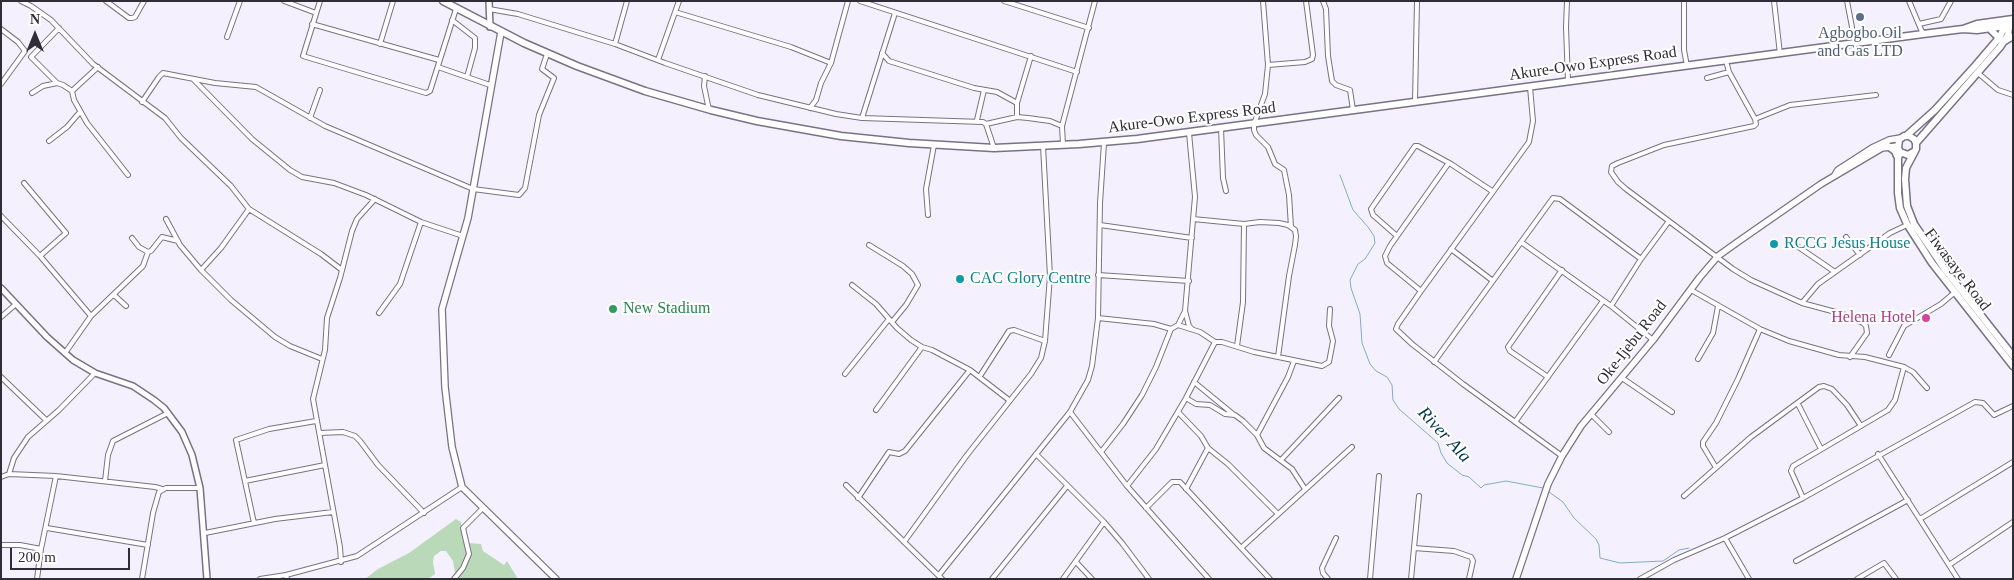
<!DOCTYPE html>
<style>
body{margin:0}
#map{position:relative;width:2014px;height:580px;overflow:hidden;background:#f4f0fd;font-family:"Times New Roman",serif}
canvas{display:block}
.frame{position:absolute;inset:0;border:2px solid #2f2d35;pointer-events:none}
.north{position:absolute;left:10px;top:10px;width:50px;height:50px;-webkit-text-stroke:4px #fff;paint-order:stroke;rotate:0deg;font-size:14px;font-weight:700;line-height:20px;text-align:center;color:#2f2d35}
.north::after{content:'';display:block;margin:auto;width:18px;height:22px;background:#2f2d35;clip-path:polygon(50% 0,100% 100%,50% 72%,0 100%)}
.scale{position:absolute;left:10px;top:548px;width:120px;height:22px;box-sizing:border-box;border:2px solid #2f2d35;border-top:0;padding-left:6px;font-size:15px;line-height:18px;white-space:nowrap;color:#2f2d35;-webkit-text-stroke:4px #fff;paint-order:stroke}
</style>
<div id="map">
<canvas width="2014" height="580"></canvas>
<div class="frame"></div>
<div class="north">N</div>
<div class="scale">200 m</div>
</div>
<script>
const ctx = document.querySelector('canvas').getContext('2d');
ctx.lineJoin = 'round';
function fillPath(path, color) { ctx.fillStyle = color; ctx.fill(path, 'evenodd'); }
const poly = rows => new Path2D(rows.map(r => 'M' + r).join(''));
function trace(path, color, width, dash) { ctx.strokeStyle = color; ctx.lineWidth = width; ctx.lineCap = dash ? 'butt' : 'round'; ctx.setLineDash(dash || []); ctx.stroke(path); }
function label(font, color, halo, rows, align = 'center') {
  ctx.font = font + ' "Times New Roman",serif'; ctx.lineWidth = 4; ctx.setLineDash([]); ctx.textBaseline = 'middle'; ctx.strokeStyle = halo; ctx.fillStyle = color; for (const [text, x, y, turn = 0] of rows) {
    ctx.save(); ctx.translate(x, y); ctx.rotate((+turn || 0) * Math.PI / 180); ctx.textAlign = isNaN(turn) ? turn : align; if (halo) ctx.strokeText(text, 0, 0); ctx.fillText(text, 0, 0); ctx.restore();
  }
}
fillPath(poly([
 [456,519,461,522,461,529,465,545,468,543,481,544,483,551,504,565,507,561,518,579,456,579,453,561,446,551,441,551,434,556,433,562,435,574,428,579,365,579,378,569,409,553]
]), '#bad9b9');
trace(poly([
 [1340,175,1353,210,1368,227,1374,236,1375,243,1365,259,1358,264,1350,280,1351,288,1360,314,1362,343,1370,364,1376,371,1387,377,1392,385,1393,400,1399,409,1438,443,1441,453,1447,463,1462,475,1469,477,1481,488,1484,485,1506,481,1543,488],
 [1549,492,1563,502,1574,518,1596,539,1599,545,1600,558,1620,563,1663,561,1679,550,1689,548]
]), '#83abc7', 1);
const minor = poly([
 [21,1,31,6,51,20,93,64,165,118,181,138,231,186,249,209,321,254,342,270],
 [106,1,129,18,132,18,135,17,144,1],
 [284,1,316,13],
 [320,1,303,56,426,93,430,91,456,9],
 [860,1,1077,72],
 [1004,1,1089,28],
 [1263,1,1268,65,1265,94,1254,124,1254,130,1256,135,1268,147,1275,164,1284,170,1289,195,1291,227],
 [1323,1,1326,9,1328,56,1332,81,1336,85,1350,90,1353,110],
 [1567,1,1566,27,1568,82],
 [1684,1,1684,50,1687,66],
 [1774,1,1780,54],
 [1847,1,1855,43],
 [1909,1,1923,34],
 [489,9,518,14,615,44,665,63,758,95,836,114,862,118,983,122,986,124,994,148],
 [675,12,791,47,831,63],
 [452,20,475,38,475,48,467,77],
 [312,24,439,60],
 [1919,24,1941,19,1951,1],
 [1,29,18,42,25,51,1,84],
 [227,37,240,1],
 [380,44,393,1],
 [615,44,627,1],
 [882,53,889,61,974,88,997,92,1017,103,1031,56],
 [658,60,679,1],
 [1726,61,1729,72,1755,119,1756,124,1754,126,1664,145,1618,163,1612,166,1611,172,1618,182,1626,189,1733,269,1751,280,1802,303,1843,314,1863,323,1866,326,1867,333,1850,357],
 [1268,65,1305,62,1312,59,1313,55,1306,1],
 [98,67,72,91,74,100,87,123,128,175],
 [438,67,490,85],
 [1978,73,1998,90,2013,95],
 [705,76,704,86,709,110],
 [1707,78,1729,72],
 [194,80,252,139,290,170,302,177,334,183,366,195,421,222,463,236],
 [57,83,31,57,59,28],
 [1530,87,1533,121,1529,142,1421,291,1398,324,1396,329,1412,344,1463,384,1562,456],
 [32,93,43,86,57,83,63,85,72,91],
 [142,102,159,77,163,73,215,83,256,87,325,126,459,183,473,189,519,195,525,188,539,115,554,78,542,69,547,54],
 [1415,102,1417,1],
 [810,108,816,100,821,83,831,63,848,1],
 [1017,117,1017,103],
 [310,118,320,90],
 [862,118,895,13],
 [1755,119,1790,105,1876,95],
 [977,120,984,90],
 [986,124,1017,117,1028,118,1050,121,1062,126],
 [1221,128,1223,178,1226,191],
 [49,141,67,127,80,112],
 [1063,145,1062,126,1095,1],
 [24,183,66,233,40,256],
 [249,209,221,248,201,270,231,300,275,337,290,346,322,359],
 [928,215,926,189,934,145],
 [1,216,40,256,91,316],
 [166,219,180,245,201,270],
 [1193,219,1244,224,1260,222,1279,223,1288,225,1295,230,1296,236,1295,245,1289,276,1278,357],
 [1100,225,1192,238],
 [1397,236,1373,215,1371,209,1415,146,1418,146,1451,164,1492,191],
 [1846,237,1860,255],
 [132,238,139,247,148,252,151,251,162,237,178,241],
 [1521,242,1611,306,1653,340],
 [869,245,903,266,912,274,918,285,906,305,892,322],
 [1797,246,1835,272],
 [1451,249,1493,281],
 [1098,275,1189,281],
 [852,285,876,304,897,328,911,340,922,347,932,350,970,370,1009,400],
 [1691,290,1760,329,1789,341,1839,355,1865,357,1904,367,1913,372,1927,388],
 [1421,291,1387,263,1385,256,1390,246,1448,164],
 [114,295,126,306],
 [1802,303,1818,284,1890,233,1907,225],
 [1611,306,1641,259,1669,221],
 [1185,311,1189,326,1192,329],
 [379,313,400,284,421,222],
 [1,317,16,304],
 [1098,318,1154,324,1171,329,1178,325,1185,311,1195,197,1189,133],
 [1178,325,1200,332,1215,342,1222,342,1254,352,1322,366,1329,362,1333,341,1329,326,1330,309],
 [1237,346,1243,302,1244,224],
 [65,353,91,316,143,266,148,252],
 [1889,355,1904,326,1941,304,1954,293],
 [1698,359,1713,333,1718,306],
 [1434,362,1553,198,1560,199,1641,259],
 [95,373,59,410,28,437,14,458,9,474,56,476,155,487,162,489],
 [845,374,889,319],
 [980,376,1009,331,1014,330,1045,341],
 [1,377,46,420],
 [1548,377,1510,351,1508,347,1562,270],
 [1622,378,1672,412],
 [1194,382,1233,414],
 [1186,398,1196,404,1210,405,1225,414,1235,415,1243,421,1257,435,1264,448,1292,469,1305,489],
 [1798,404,1821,449],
 [876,410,922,347],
 [1070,412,1127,486,1209,579],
 [1178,412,1201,436,1208,448,1228,464,1278,514],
 [1592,415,1609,432],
 [1515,422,1603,301],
 [320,433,343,432,355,436,360,441,378,465,424,513],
 [1257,435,1288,377,1294,361],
 [1101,452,1123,424,1142,395,1156,367,1171,329],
 [1036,454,1104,522,1122,543,1149,579],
 [1878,454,1958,579],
 [1281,460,1339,398],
 [1715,466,1703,446,1703,442,1716,423,1738,379,1760,329],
 [1,477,9,474],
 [105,481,108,455,113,441,168,413],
 [245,481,325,465],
 [846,485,942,579],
 [1127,486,1156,449,1186,398,1215,342],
 [1186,489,1208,448],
 [1684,496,1751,437,1819,387,1824,386,1832,389,1847,405,1861,426],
 [858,498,889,452,899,454,905,451,970,370],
 [1803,498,1791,471,1793,466,1888,410,1895,400,1904,367],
 [1146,508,1172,482,1180,482,1270,579],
 [1920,519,2013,462],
 [254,523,236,440,269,429,316,421],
 [47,528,148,545],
 [205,533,275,519,333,512],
 [1725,538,1749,579],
 [904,542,967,455,1031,374,1041,358,1045,341,1050,276,1043,146],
 [1,545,20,545,41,549,37,579],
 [1241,548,1352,447],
 [1414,548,1454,551,1471,557,1473,561,1469,579],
 [41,549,56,476],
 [1796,561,1908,500],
 [341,562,340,547,313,399,325,350,327,318,340,278,352,231,357,219,375,199],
 [1076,562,1092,579],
 [1949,565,2013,522],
 [939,575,1070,412,1088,380,1092,366,1098,318,1100,203,1104,143],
 [142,579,153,513,159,492,166,488,200,488],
 [260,579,286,575],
 [287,579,286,575,357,556,462,487],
 [454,579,463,568,469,554,463,528,483,508],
 [992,579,1067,486],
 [1063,579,1104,522],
 [1328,579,1323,573,1322,568,1336,538],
 [1370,579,1379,476],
 [1411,579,1419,496],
 [1640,579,1674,560,1725,538,1803,498,1975,402,1983,403,1994,415,2013,406],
 [1857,579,1884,563,1896,579]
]);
const tertiary = poly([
 [489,1,490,27],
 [1,288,47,337,73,360,95,373,133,386,154,400,164,408,182,432,192,455,200,488,207,579]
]);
const secondary = poly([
 [501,32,468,218,442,309,445,387,452,447,462,487,556,579],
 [1835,175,1838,170,1872,148,1889,140,1901,138],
 [1516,579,1548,484,1562,456,1581,426,1653,340,1700,277,1718,256,1739,241,1821,184,1882,148,1898,146]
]);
const primary = poly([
 [1906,136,1935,110,1975,66,1999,38,2005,26,2005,21],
 [1916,143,2000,47,2008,35,2010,20],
 [1888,146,1895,151,1897,156],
 [1915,151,1908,155,1900,152,1898,148,1899,140,1904,136,1909,136,1914,139,1916,143,1916,149,1906,168,1905,179,1907,206,1914,224,1946,271,2013,356],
 [1900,152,1898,158,1898,193,1900,208,1907,224,1932,263,2013,366]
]);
const trunk = poly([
 [443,1,524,43,577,66,645,91,711,110,757,121,841,136,909,143,994,148,1079,144,1137,139,1923,34,1963,29,1977,30,2013,25],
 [1989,28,1999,38],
 [1963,29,1977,24,2013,19],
 [2003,42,2013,36]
]);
trace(minor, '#787285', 6);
trace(tertiary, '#787285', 8);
trace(secondary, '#787285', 8);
trace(primary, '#787285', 9);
trace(trunk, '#787285', 9);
trace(minor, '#fff', 4);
trace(tertiary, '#fff', 5);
trace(secondary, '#fff', 5.5);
trace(primary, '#fff', 6);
trace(trunk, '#fff', 6);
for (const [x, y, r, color] of [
 [1860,17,5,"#5c6f8a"],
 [1774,244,5,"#0f9aa8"],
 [960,279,5,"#0f9aa8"],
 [613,309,5,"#2e9e5b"],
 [1926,318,5,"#d1479c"]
]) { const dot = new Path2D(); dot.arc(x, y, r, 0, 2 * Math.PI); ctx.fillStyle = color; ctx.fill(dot); trace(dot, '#fff', 2); }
label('16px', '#4e5e75', '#fff', [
 ["Agbogbo Oil",1860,34],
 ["and Gas LTD",1860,52]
]);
label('16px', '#2f2d35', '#fff', [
 ["Akure-Owo Express Road",1593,64,-8],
 ["Akure-Owo Express Road",1192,118,-7],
 ["Fiwasaye Road",1957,270,53],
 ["Oke-Ijebu Road",1632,343,-52]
]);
label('16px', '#0d838f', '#fff', [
 ["RCCG Jesus House",1784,244],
 ["CAC Glory Centre",970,279]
], 'left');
label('16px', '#27864d', '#fff', [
 ["New Stadium",623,309]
], 'left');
label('16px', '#b23c85', '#fff', [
 ["Helena Hotel",1916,318]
], 'right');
label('italic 18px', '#003753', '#fff', [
 ["River Ala",1444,435,47]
]);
</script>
